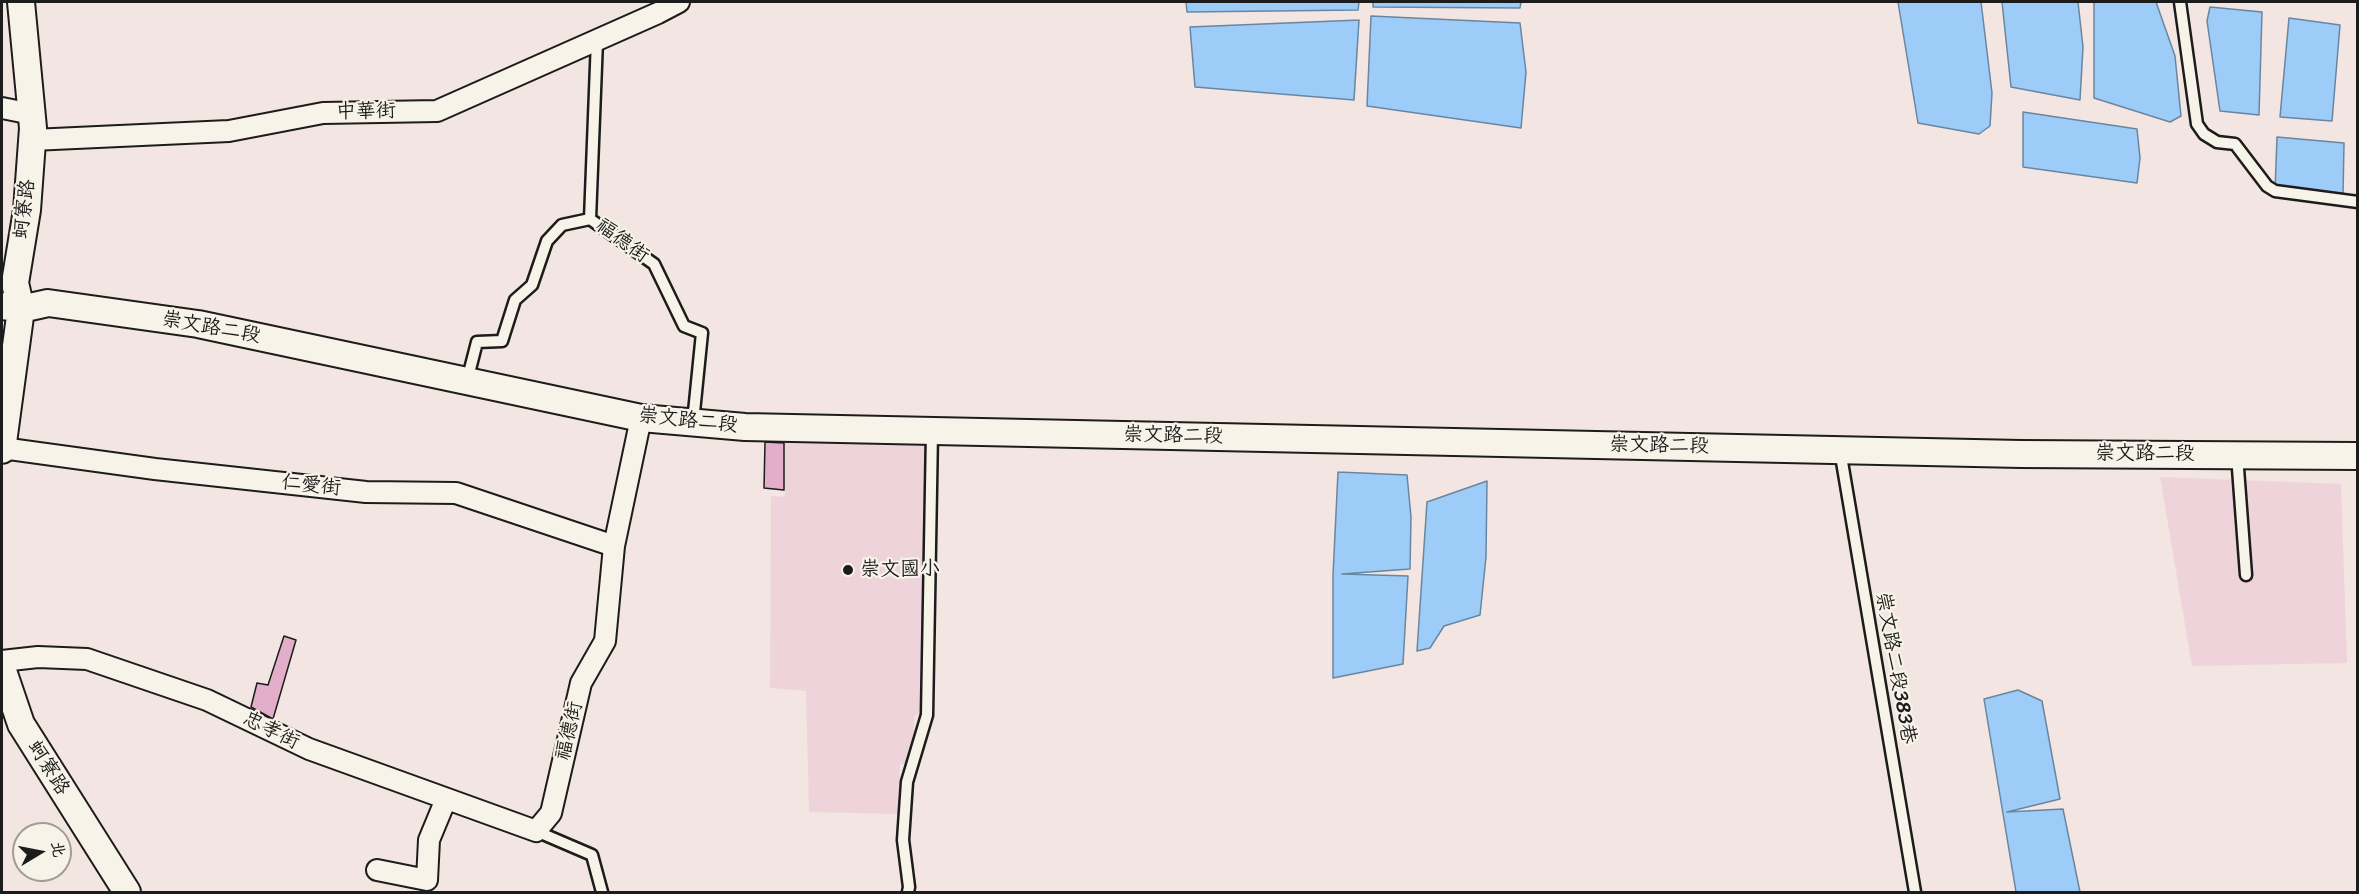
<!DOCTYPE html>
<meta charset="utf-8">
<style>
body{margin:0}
#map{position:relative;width:2359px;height:894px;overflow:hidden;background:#f3e5e2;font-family:Sriracha,"LXGW WenKai TC",sans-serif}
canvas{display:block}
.frame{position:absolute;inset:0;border:3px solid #1c1c1c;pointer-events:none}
.north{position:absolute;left:12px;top:822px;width:60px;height:60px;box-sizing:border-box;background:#f7f3e8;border:2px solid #9f9d96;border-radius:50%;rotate:80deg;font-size:16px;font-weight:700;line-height:24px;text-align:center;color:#1c1c1c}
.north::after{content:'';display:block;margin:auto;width:21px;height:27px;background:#1c1c1c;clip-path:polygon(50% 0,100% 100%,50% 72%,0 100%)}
</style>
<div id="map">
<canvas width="2359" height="894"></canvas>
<div class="frame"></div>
<div class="north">北</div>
</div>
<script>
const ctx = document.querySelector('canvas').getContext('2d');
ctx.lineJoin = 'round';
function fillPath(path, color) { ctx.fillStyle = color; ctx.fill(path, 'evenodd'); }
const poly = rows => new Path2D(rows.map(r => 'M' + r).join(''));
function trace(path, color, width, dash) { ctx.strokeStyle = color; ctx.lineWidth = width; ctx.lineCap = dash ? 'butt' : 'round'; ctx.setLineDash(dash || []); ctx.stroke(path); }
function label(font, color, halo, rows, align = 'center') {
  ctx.font = font + ' Sriracha,"LXGW WenKai TC",sans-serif'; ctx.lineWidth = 4.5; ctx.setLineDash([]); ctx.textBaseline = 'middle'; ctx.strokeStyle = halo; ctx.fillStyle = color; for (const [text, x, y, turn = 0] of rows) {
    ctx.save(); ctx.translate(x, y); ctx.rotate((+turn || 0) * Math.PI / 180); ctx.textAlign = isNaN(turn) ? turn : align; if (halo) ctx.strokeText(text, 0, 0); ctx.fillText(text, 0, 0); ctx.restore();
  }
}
fillPath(poly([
 [784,440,926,441,925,715,915,715,911,764,900,764,899,814,809,812,806,691,770,688,771,496,785,497],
 [2160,477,2341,484,2347,663,2192,666]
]), '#eed4da');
const water = poly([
 [1186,2,1359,2,1358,10,1187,12,1186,2],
 [1373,2,1521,2,1520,8,1373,7,1373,2],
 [1898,2,1981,2,1992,93,1990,126,1979,134,1918,123,1898,2],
 [2002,2,2078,2,2083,47,2080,100,2011,87,2002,2],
 [2094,2,2156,2,2175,56,2181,116,2170,122,2094,98,2094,2],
 [2210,7,2262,12,2259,115,2220,111,2207,21,2210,7],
 [1371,16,1520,23,1526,72,1521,128,1367,106,1371,16],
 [2289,18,2340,25,2332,121,2280,117,2289,18],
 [1359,20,1354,100,1195,87,1190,27,1359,20],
 [2023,112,2137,129,2140,158,2137,183,2023,167,2023,112],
 [2277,137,2344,143,2343,196,2275,191,2277,137],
 [1338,472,1407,475,1411,517,1410,569,1342,574,1408,576,1403,664,1333,678,1333,575,1338,472],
 [1487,481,1486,557,1480,615,1444,626,1430,648,1417,651,1427,502,1487,481],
 [2018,690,2042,701,2060,799,2007,812,2063,809,2080,892,2016,892,1984,699,2018,690]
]);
fillPath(water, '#9dccf8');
trace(water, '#6986a0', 1.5);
const building = poly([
 [765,442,784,443,784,490,764,488,765,442],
 [284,636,296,640,273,719,251,707,257,683,268,685,284,636]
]);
fillPath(building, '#e2aec9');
trace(building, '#1c1c1c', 1.5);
const service = poly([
 [2180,2,2197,124,2204,134,2217,142,2235,144,2267,186,2275,191,2358,202],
 [597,40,590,219,654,264,684,326,702,333,693,422],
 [467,381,477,342,502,341,515,300,532,285,547,241,562,225,590,219],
 [1840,450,1915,892],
 [2237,455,2246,575],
 [536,831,592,855,602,892],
 [908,892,909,887,903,840,907,782,927,715,932,432]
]);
const minor = poly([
 [2,108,32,114],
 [32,140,229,131,323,113,437,111,658,13,679,2],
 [2,448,155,469,366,492,456,493,614,546],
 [2,661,38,657,87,659,207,700,309,749,536,831,551,813,581,683,605,641,614,546,641,418],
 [377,870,427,880,429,840,446,799]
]);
const tertiary = poly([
 [2,306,21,309,48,303,198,324,641,418,745,427,2021,454,2358,456],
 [2,450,21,309,15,283,27,210,33,128,21,2],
 [2,668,21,724,127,892]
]);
trace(service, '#1c1c1c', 15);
trace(minor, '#1c1c1c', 24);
trace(tertiary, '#1c1c1c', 30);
trace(service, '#f7f3e8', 10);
trace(minor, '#f7f3e8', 20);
trace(tertiary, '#f7f3e8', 26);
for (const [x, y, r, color] of [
 [848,570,6,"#1c1c1c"]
]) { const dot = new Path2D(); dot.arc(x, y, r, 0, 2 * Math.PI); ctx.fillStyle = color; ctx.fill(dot); trace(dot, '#f7f3e8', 2); }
label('20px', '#1c1c1c', '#f7f3e8', [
 ["中華街",366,112,-1],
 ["蚵寮路",25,209,-83],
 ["福德街",622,241,36],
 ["崇文路二段",211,328,10],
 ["崇文路二段",688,421,6],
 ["崇文路二段",1173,436,1],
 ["崇文路二段",1659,446,1],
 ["崇文路二段",2145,454],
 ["仁愛街",311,486,6],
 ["崇文路二段383巷",1895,668,80],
 ["忠孝街",271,731,26],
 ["福德街",570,731,-77],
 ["蚵寮路",48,768,58]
]);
label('20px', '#1c1c1c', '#f7f3e8', [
 ["崇文國小",860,570]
], 'left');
</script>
